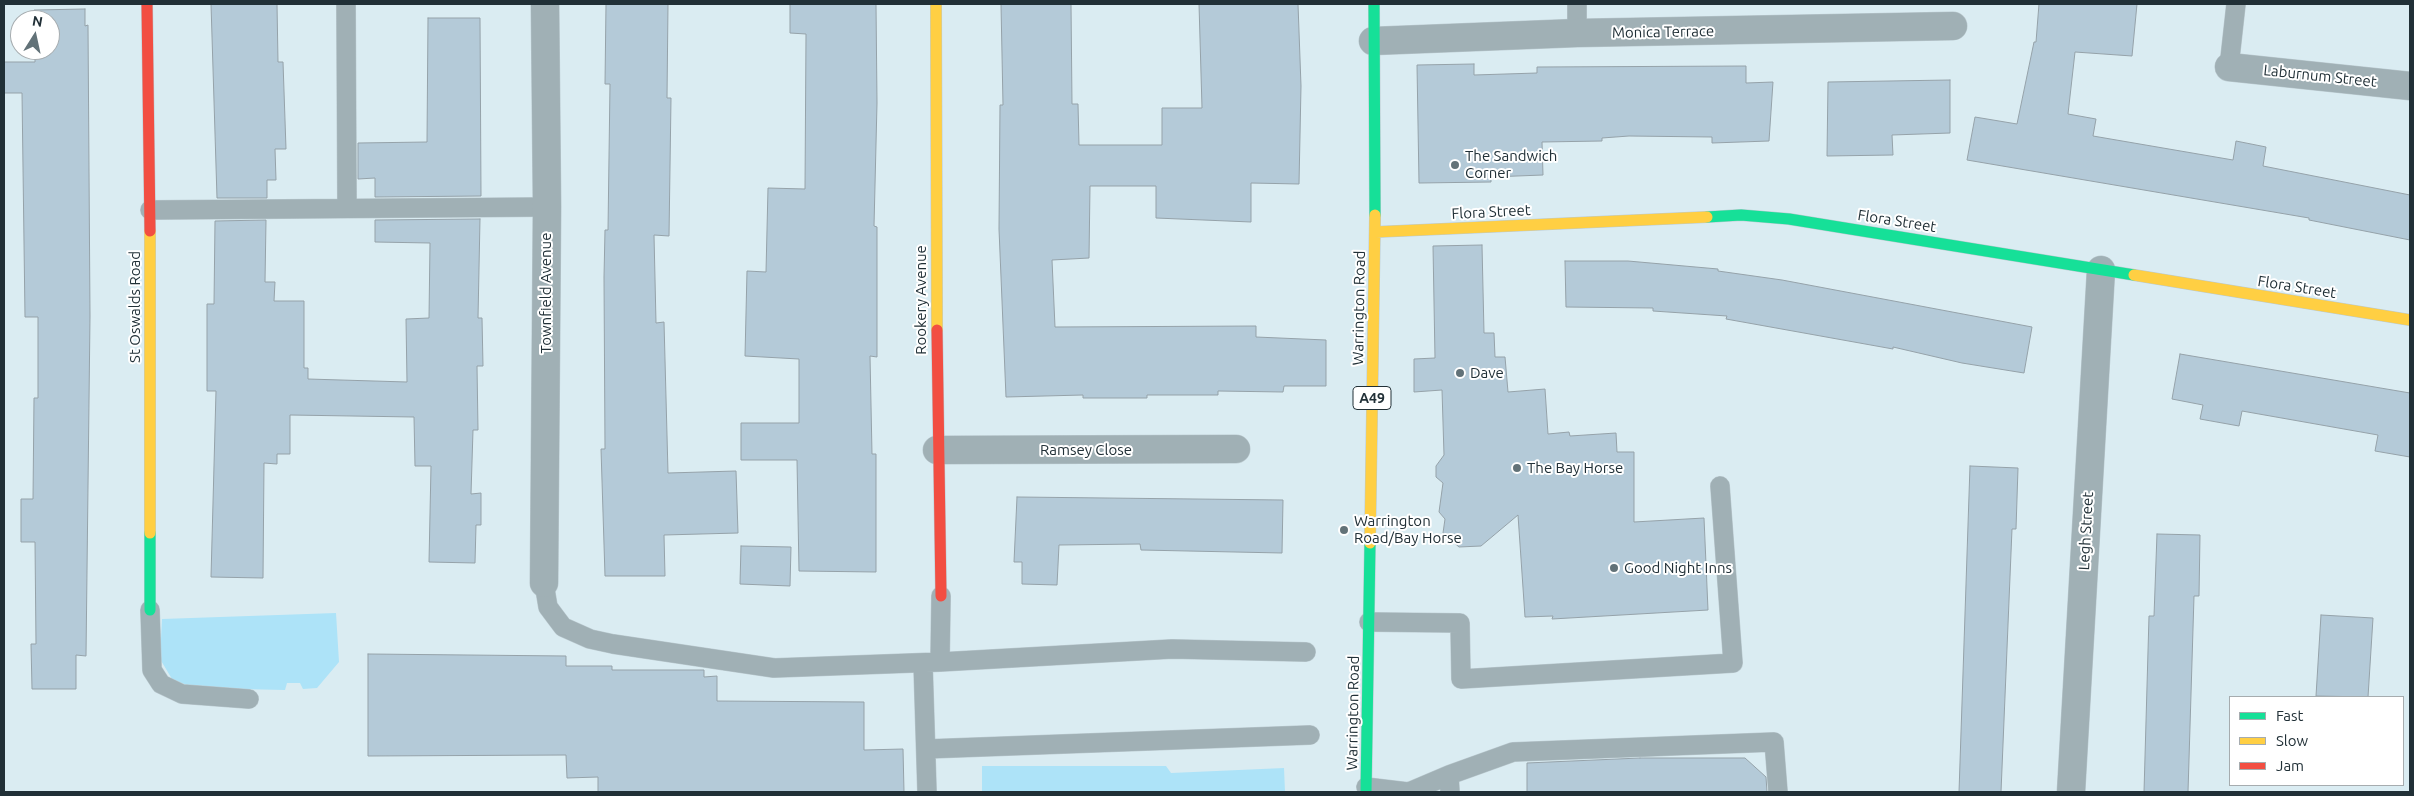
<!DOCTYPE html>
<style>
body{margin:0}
#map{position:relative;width:2414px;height:796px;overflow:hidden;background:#daecf2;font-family:Ubuntu,sans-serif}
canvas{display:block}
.frame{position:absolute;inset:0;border:5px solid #213037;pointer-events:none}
.legend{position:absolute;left:2229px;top:696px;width:175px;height:90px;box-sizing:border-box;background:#fff;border:1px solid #a6acaf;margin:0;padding:6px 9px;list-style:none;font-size:15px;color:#213037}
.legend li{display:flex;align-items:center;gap:10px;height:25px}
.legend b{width:25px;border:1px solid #a6acaf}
.north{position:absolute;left:10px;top:10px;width:50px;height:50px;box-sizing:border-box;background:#fff;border:1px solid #a6acaf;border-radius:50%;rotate:10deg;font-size:14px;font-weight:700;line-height:20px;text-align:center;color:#213037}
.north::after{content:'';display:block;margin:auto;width:18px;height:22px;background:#627278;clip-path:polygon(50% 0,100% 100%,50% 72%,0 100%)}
</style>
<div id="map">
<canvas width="2414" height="796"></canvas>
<div class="frame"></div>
<ul class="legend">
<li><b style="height:6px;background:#16e098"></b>Fast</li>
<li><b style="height:6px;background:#ffcf43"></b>Slow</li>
<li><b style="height:6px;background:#f24e42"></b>Jam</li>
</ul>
<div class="north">N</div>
</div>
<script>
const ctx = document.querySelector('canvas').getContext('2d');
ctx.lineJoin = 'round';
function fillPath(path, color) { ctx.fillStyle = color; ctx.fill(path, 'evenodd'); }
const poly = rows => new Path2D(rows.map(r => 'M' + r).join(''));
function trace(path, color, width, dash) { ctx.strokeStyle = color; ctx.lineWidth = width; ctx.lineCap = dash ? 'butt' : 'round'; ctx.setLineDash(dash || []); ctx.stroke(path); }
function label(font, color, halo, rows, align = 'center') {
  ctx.font = font + ' Ubuntu,sans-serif'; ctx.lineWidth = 4; ctx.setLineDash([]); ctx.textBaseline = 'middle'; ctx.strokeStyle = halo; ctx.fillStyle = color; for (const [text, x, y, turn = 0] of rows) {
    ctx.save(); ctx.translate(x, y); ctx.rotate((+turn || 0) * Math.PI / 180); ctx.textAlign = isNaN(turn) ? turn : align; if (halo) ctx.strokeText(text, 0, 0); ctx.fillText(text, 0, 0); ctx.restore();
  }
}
fillPath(poly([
 [336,613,339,662,317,688,303,689,300,683,287,683,285,690,194,688,172,679,160,659,162,619],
 [982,766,1166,766,1171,773,1284,768,1285,792,982,792]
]), '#ade3f8');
const building = poly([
 [211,4,277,4,278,62,283,62,286,149,275,149,276,180,267,180,267,198,217,198,211,4],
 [606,4,668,4,667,98,671,98,669,236,654,235,656,323,664,322,668,473,736,471,738,533,664,535,665,576,605,576,601,449,605,449,604,277,605,230,608,230,610,84,605,84,606,4],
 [790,4,876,4,877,103,874,226,877,227,877,357,870,356,872,454,876,454,876,572,799,571,797,460,741,460,741,423,799,423,799,359,745,356,747,271,766,272,768,188,805,189,806,34,790,33,790,4],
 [1001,4,1071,4,1072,104,1078,104,1079,145,1162,145,1162,108,1202,108,1199,4,1298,4,1301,86,1299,184,1251,183,1251,222,1156,218,1156,186,1090,186,1089,258,1052,260,1055,327,1256,326,1256,337,1326,340,1326,386,1284,386,1283,392,1218,391,1218,395,1147,395,1147,398,1083,398,1083,395,1006,397,999,229,1000,105,1003,105,1001,4],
 [2039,4,2137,4,2132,56,2075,52,2068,114,2096,119,2093,136,2233,160,2236,141,2266,147,2263,166,2410,195,2410,240,2309,220,2309,218,1967,160,1975,117,2017,124,2034,42,2036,42,2039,4],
 [85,9,85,26,88,25,90,316,86,656,76,655,76,689,32,689,31,644,36,644,35,542,21,542,21,499,33,499,34,398,38,398,38,317,25,317,22,93,4,93,4,62,35,62,35,50,50,50,50,20,34,20,34,10,85,9],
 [428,18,480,18,481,196,375,197,375,178,358,179,358,143,427,142,428,18],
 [1474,64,1474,75,1537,73,1537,67,1746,66,1746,83,1773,82,1769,141,1712,143,1712,137,1629,136,1602,138,1602,141,1542,142,1543,175,1491,177,1491,182,1419,183,1417,65,1474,64],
 [1950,80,1950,133,1892,135,1893,155,1827,156,1828,82,1950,80],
 [480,219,478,318,482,318,483,366,477,366,478,430,473,430,471,494,481,493,481,525,476,525,475,563,429,562,431,466,415,466,414,417,290,415,290,454,277,454,277,464,264,463,263,578,211,577,216,391,207,391,207,304,214,304,215,221,266,220,265,282,275,282,274,301,304,301,304,368,308,368,308,379,407,382,406,319,429,318,430,243,375,242,375,220,480,219],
 [1482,245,1484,333,1494,333,1495,357,1505,357,1508,392,1545,389,1548,434,1569,432,1570,436,1616,433,1617,452,1634,452,1634,522,1704,518,1708,610,1552,619,1553,616,1525,617,1518,515,1481,546,1459,547,1443,533,1445,519,1439,512,1443,483,1436,477,1436,466,1444,455,1442,390,1414,392,1414,359,1435,358,1433,246,1482,245],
 [1565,261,1628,261,1718,269,1718,271,1782,280,2032,327,2024,373,1962,363,1893,347,1893,349,1726,319,1727,316,1653,311,1653,308,1566,307,1565,261],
 [2180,354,2410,393,2410,457,2375,451,2378,435,2242,411,2239,426,2200,419,2203,405,2172,399,2180,354],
 [1970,466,2018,468,2016,529,2012,529,2001,792,1959,792,1970,466],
 [1017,497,1283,500,1282,553,1141,550,1140,544,1059,545,1057,585,1022,584,1022,562,1014,562,1017,497],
 [2157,534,2200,535,2199,596,2194,596,2188,792,2144,792,2149,616,2154,616,2157,534],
 [741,546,791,547,790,586,740,584,741,546],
 [2321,615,2373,618,2368,697,2316,696,2321,615],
 [368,654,566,656,566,666,612,666,612,670,704,670,704,677,717,676,717,701,864,702,864,750,903,749,904,792,598,792,598,777,567,778,566,755,368,756,368,654],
 [1640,758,1745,758,1766,777,1767,792,1527,792,1527,763,1640,758]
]);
fillPath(building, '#b4cad8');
trace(building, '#95a2a9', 1);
const lane = poly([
 [346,4,347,208],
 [1577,4,1577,33],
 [2229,67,2236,4],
 [150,210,547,207],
 [544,583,548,607,563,627,590,639,613,644,774,668,940,662],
 [941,596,940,662,1172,649,1306,652],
 [150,610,152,670,161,684,182,694,249,699],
 [1369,622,1460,623,1461,679,1733,663,1720,486],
 [923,663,927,792],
 [926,749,1310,735],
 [1449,775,1513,752,1774,742,1778,792],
 [1366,787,1408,792],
 [1409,792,1449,775,1450,792]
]);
const street = poly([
 [1373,41,1577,33,1953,26],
 [2229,67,2410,86],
 [937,450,1236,449],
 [544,583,547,207,545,4],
 [2071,792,2101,270]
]);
const fast = poly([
 [1374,4,1375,215],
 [1707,217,1741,215,1789,219,2134,275],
 [150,533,150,610],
 [1366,792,1370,543]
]);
const slow = poly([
 [936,4,937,330],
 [150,231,150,533],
 [1375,232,1707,217],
 [2134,275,2410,320],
 [1370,543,1375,215]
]);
const jam = poly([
 [147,4,150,231],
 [937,330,941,596]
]);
trace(lane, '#bac9cf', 20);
trace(street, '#bac9cf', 29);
trace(fast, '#bac9cf', 12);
trace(slow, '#bac9cf', 12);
trace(jam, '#bac9cf', 12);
trace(lane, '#a0b0b5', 19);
trace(street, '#a0b0b5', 28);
trace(fast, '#16e098', 11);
trace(slow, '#ffcf43', 11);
trace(jam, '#f24e42', 11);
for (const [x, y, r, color] of [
 [1455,165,5,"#627278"],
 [1460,373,5,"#627278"],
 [1517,468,5,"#627278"],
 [1344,530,5,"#627278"],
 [1614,568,5,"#627278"]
]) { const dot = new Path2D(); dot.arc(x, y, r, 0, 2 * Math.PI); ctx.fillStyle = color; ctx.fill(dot); trace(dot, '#fff', 2); }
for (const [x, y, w] of [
 [1372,398,38]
]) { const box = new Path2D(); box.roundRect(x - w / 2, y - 11.5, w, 23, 4); ctx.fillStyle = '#fff'; ctx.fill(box); trace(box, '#213037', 1); }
label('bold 14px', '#213037', null, [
 ["A49",1372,398]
]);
label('15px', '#213037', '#fff', [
 ["Monica Terrace",1663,32,-1],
 ["Laburnum Street",2320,76,6],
 ["Flora Street",1491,212,-3],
 ["Flora Street",1897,221,9],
 ["Flora Street",2297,287,9],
 ["Townfield Avenue",546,293,-90],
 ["Rookery Avenue",921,300,-90],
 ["St Oswalds Road",135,307,-90],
 ["Warrington Road",1359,308,-89],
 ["Ramsey Close",1086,450],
 ["Legh Street",2086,531,-87],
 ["Warrington Road",1353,713,-89]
]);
label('15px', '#213037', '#fff', [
 ["The Sandwich",1465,156],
 ["Corner",1465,173],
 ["Dave",1470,373],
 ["The Bay Horse",1527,468],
 ["Warrington",1354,521],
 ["Road/Bay Horse",1354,538],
 ["Good Night Inns",1624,568]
], 'left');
</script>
